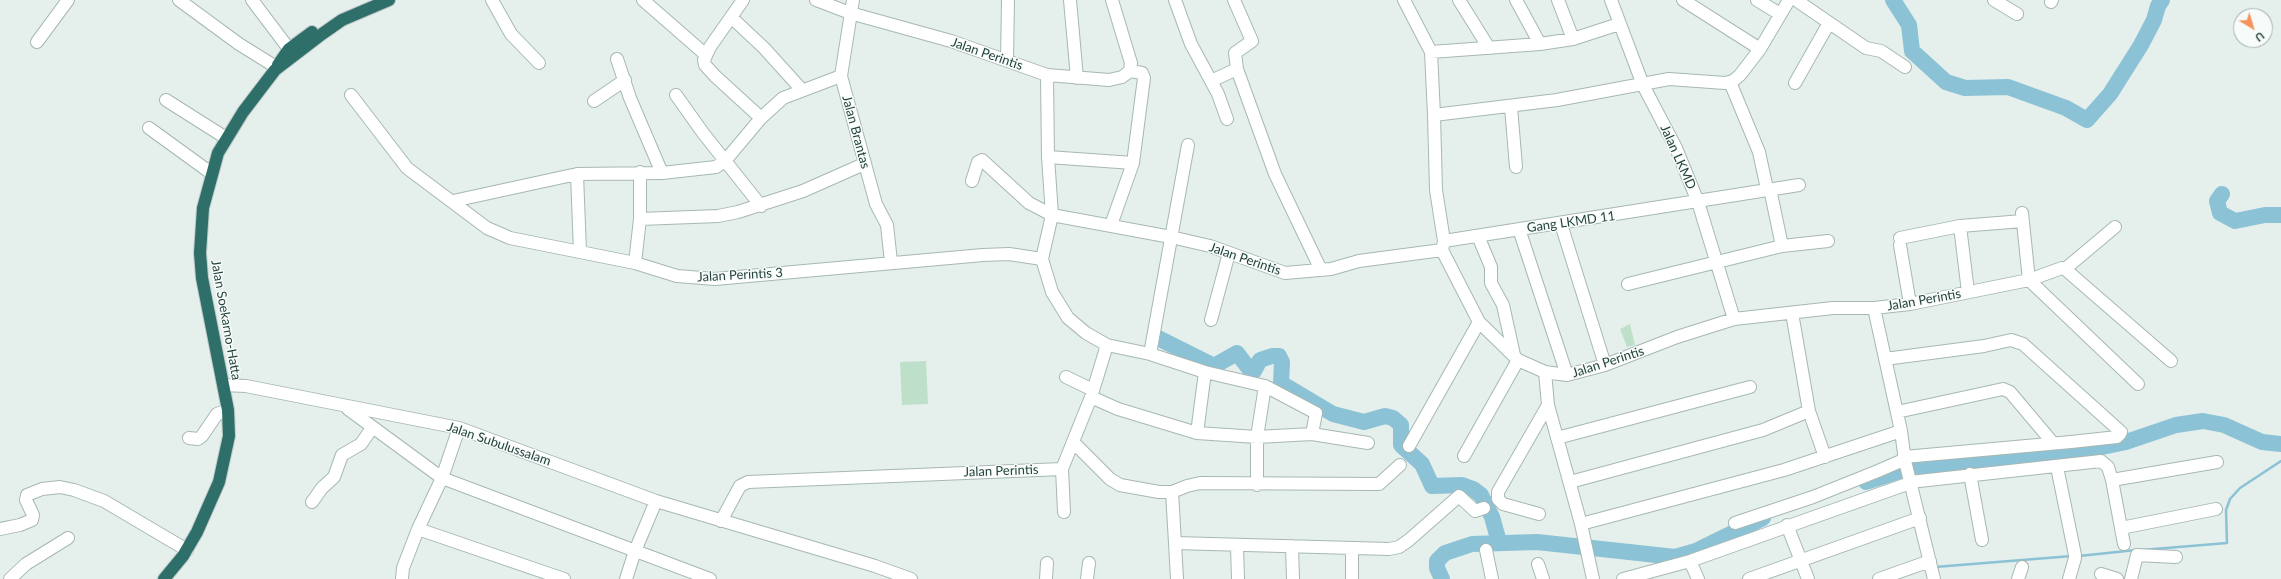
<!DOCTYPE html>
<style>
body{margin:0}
#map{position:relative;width:2281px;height:579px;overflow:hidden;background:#e5efec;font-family:Lato,sans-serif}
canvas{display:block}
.north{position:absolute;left:2233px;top:8px;width:40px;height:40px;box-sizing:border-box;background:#f7fbf9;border:1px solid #a2b1ae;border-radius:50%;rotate:142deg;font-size:11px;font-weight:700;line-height:16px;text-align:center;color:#23423d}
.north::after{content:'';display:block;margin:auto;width:14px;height:18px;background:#f7925c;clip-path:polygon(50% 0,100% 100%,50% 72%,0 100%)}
</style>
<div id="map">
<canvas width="2281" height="579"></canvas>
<div class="north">U</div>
</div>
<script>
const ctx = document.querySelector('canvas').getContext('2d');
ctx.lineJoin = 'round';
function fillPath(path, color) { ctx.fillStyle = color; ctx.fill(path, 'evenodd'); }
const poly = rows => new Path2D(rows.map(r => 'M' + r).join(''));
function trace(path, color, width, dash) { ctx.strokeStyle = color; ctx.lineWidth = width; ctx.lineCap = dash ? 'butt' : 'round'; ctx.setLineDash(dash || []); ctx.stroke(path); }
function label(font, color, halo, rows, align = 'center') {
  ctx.font = font + ' Lato,sans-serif'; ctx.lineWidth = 3; ctx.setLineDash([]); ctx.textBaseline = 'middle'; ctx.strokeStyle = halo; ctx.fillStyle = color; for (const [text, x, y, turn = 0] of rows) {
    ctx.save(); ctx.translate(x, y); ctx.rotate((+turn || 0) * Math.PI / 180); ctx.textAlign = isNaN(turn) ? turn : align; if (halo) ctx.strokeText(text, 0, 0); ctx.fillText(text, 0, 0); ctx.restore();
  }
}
fillPath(poly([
 [1630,324,1635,345,1627,347,1620,329],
 [926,361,928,404,902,405,900,362]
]), '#bee0cb');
trace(poly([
 [2142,550,2227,543,2226,510,2230,499,2240,488,2281,461],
 [2079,556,2136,550],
 [1935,567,2072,556]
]), '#8cc2d5', 2.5);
trace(poly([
 [1893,0,1909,25,1912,51,1946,82,1965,88,2008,87,2066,108,2087,120,2110,94,2141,45,2154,20,2158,6,2162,0],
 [2222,194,2217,201,2220,213,2235,221,2265,215,2281,215],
 [1158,338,1214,366,1237,353,1250,370,1254,371,1260,360,1272,356,1279,356,1282,362,1281,383,1333,414,1364,422,1385,416,1393,418,1401,425,1401,445,1422,464,1432,486,1462,485,1473,489,1481,495,1492,517,1499,542],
 [1866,482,1913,467,2078,452,2126,442,2176,425,2203,421,2224,425,2262,442,2281,444],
 [1442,579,1437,568,1437,561,1445,553,1472,544,1537,542,1675,557,1696,551,1763,518]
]), '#8cc2d5', 16);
const minor = poly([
 [179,0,239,44,276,67],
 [252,0,289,49],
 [492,0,511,34,539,63],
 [643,0,706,55],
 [743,0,710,47,704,60,705,65,715,76,761,118],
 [816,0,850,13,951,41,1047,75,1048,157,1052,215,1042,259,1052,292,1068,318,1086,333,1107,345,1150,354,1205,372,1265,386,1316,413,1312,434],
 [853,0,841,76,876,204,887,225,891,262],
 [1070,0,1077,78],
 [1175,0,1191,44,1211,81,1237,69,1275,174,1321,270],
 [1234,0,1252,41,1235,53,1237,69],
 [1404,0,1431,52,1434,115],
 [1459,0,1489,48],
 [1516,0,1540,44],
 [1558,0,1573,39],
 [1611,0,1643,85,1676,148,1698,202,1734,319],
 [1683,0,1760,49],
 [1757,0,1780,14],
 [1796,0,1866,48,1881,51,1905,67],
 [1994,0,2017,14],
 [2051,2,2052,0],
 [731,17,764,48,802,90],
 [37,42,68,0],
 [1431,52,1540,44,1573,39,1619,24],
 [617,59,630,98,662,173],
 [1007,60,1008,0],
 [1047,75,1109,80,1122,77,1130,71,1131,63,1112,0],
 [1211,81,1218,94,1227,119],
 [1730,82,1759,152,1767,189],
 [1795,83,1829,23],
 [351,95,407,168,487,228,510,238,635,263,677,276,715,279,983,255,1009,254,1042,259],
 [676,95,703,133,761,206],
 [166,100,226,138],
 [594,101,625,80],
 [1511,107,1516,167],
 [149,128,211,173],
 [1048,157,1133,163],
 [640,172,640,219],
 [577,174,580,252],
 [972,181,978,162,982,160,1029,203,1052,215,1171,237,1210,246,1285,273,1331,269,1359,261,1442,250],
 [1770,189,1782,246],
 [453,201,577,174,662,173,716,167,725,161,761,118,783,98,841,76],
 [2022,213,2029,280,2062,268,2065,269,2171,361],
 [1561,224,1605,365],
 [1111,225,1133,163,1144,78,1142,73,1130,71],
 [1519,229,1567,375],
 [1478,236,1491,267,1491,283,1503,305,1514,355],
 [1900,238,1960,226],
 [1444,241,1799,185],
 [1900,245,1910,304],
 [1442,250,1479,322,1518,360,1545,372,1567,375,1605,365,1677,337,1734,319,1833,308,1874,308,1910,304,2029,280,2138,384],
 [1442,250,1444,241,1436,190,1434,115,1557,100,1669,79,1725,83,1733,81,1740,75,1760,49,1789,0],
 [635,263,640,219,718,216,738,212,803,191,864,164],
 [2065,269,2115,227],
 [1628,284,1782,246,1828,241],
 [1968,292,1960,226,2023,221],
 [1874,308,1901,431,1905,461,1934,579],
 [1792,313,1809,411,1825,457],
 [1211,320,1229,253],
 [1150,354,1188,145],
 [1545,372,1548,405,1581,524,1593,579],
 [1066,377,1093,390],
 [223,385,246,386,459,428,656,501,875,566,911,579],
 [1091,397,1118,409,1197,433,1257,437,1312,434,1368,443],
 [348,409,442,478,710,579],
 [1897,412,2003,389,2010,392,2053,443],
 [1197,433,1205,372],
 [189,438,198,439,202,436,217,414,228,410],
 [1557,438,1750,387],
 [1074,443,1110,479,1120,485,1159,492,1172,492,1187,486,1200,483,1379,484,1400,465],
 [1409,446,1479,322],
 [1464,456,1518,360],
 [2057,467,2075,555],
 [1062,469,1064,512],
 [1970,474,1982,540],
 [2112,480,2217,462],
 [1570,482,1763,430,1809,411],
 [1910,482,2101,461,2108,467,2112,480,2124,544],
 [1257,485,1257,437,1265,386],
 [1172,492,1175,543],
 [312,502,322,488,334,477,342,455,361,444,372,428],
 [1539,514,1503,504,1498,499,1498,492,1548,405],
 [721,521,740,486,748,482,1062,469,1091,397,1107,345],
 [1735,523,1813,497,1878,471,1901,461,1904,457,2071,442,2117,437,2120,434,2121,432,2023,344,2011,340,1984,346,1885,359],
 [1581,524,1784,470,1901,431],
 [1787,525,1808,579],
 [2121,528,2216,509],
 [0,529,20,525,32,520,33,515,26,500,27,495,42,489,60,487,74,490,104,501,187,550],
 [418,529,564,579],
 [1237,546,1238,579],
 [1292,546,1293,579],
 [1352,548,1352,579],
 [1486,550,1492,579],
 [1690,561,1698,579],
 [1538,564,1543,579],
 [2101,574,2117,579],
 [10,579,26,564,68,538],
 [402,579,403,568,418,529,442,478,459,428],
 [626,579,635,551,656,501],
 [1046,579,1047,563],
 [1087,579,1089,563],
 [1177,579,1175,543,1389,549,1399,547,1409,540,1459,496,1475,511,1484,508],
 [1623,579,1690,561,1910,483],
 [1749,579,1920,518],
 [1879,579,1930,561],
 [2018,579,2022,567],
 [2069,579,2075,558],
 [2131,579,2137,555,2176,557]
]);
const highway = poly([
 [278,65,289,49,312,32],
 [164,579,183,556,197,532,219,482,229,436,228,410,202,278,200,253,203,208,218,153,243,112,275,70,322,34,342,20,389,0]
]);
trace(minor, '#a7b8b4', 14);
trace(highway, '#c1cac9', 14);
trace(minor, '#fff', 12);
trace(highway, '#2e7069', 12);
label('13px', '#23423d', '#f7fbf9', [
 ["Jalan Perintis",987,54,19],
 ["Jalan Brantas",856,132,75],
 ["Jalan LKMD",1678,157,66],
 ["Gang LKMD 11",1571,222,-8],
 ["Jalan Perintis",1245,259,19],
 ["Jalan Perintis 3",740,275,-3],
 ["Jalan Perintis",1924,300,-10],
 ["Jalan Soekarno-Hatta",226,320,80],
 ["Jalan Perintis",1608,362,-18],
 ["Jalan Subulussalam",499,444,19],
 ["Jalan Perintis",1001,471,-2]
]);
</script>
